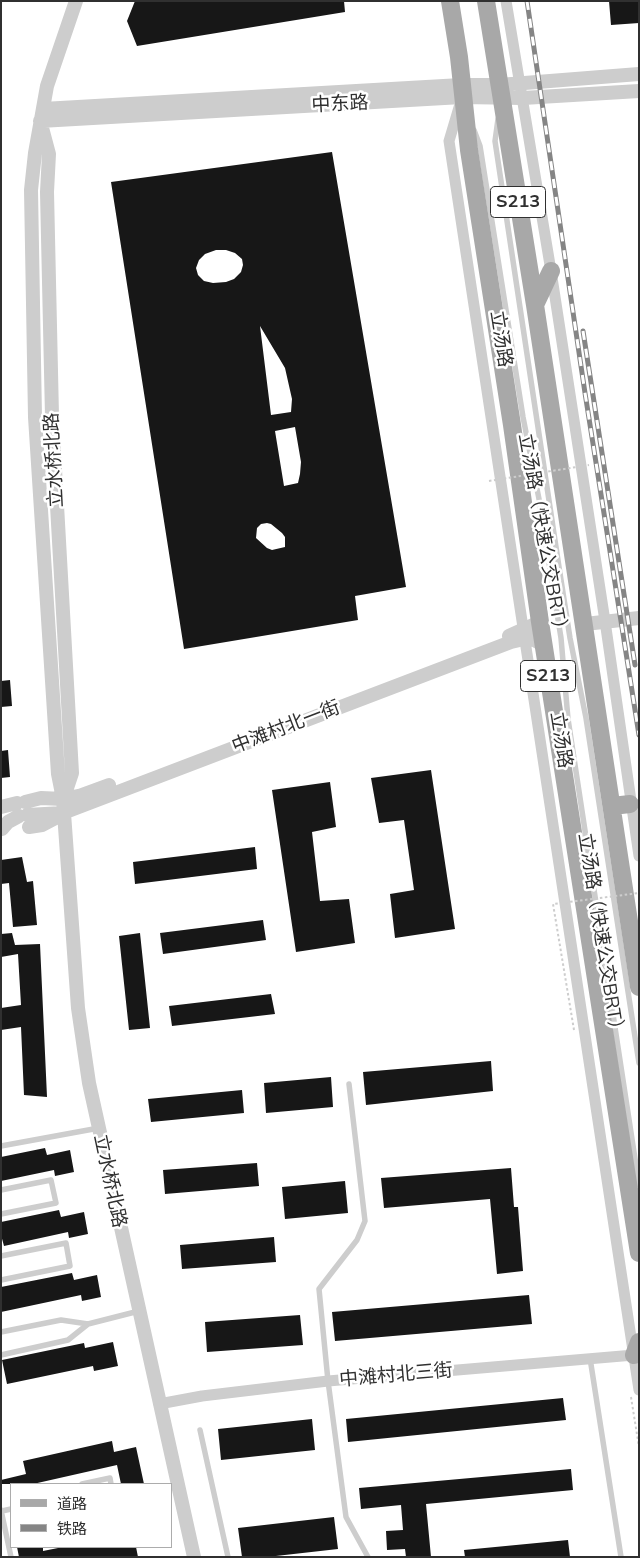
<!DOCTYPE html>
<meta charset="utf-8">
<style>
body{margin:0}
#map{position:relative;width:640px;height:1558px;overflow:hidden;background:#fff;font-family:Mulish,"Noto Sans SC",sans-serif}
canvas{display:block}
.frame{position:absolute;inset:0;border:2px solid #303030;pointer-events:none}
.legend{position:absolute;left:10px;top:1483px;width:162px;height:65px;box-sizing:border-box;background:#fff;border:1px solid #acacac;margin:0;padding:6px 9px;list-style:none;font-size:15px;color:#303030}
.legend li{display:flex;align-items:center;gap:10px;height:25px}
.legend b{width:25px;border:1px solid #acacac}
</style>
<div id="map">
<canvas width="640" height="1558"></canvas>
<div class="frame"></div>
<ul class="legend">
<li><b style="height:6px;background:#a8a8a8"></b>道路</li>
<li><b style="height:6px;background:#858585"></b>铁路</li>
</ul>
</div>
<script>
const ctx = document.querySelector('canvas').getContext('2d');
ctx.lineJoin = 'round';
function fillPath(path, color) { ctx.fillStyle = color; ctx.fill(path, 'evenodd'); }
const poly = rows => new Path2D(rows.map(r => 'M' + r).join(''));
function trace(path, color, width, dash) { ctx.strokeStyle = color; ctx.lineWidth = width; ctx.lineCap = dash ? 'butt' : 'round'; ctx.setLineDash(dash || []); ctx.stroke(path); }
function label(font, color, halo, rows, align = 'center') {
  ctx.font = font + ' Mulish,"Noto Sans SC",sans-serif'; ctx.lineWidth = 5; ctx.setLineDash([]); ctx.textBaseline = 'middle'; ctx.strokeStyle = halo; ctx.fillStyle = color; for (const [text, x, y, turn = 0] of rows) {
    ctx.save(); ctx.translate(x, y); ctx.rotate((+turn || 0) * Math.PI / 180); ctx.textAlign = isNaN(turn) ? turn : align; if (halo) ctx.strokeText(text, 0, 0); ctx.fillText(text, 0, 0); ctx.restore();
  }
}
fillPath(poly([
 [135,1,344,1,345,12,137,46,127,21],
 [609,1,639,1,639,23,611,25],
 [332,152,406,587,355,596,358,620,184,649,111,182],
 [216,250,226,250,235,253,242,259,243,265,241,272,234,279,226,282,213,283,204,281,198,275,196,268,199,260,205,254],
 [260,326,285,368,292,399,291,412,271,415],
 [295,427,301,462,300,474,298,483,284,486,275,431],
 [267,523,271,524,282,533,285,537,285,547,272,550,267,548,256,538,257,528,261,524],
 [10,680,12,706,1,707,1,681],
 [8,750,10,777,1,778,1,751],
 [431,770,455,929,395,938,390,894,414,890,404,820,379,823,371,778],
 [330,782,336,827,312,832,320,901,349,899,355,943,296,952,272,790],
 [255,847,257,869,135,884,133,862],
 [22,857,27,882,33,881,37,925,13,927,9,883,1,884,1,860],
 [263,920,266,940,163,954,160,933],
 [12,933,15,945,40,944,47,1097,24,1095,21,1027,1,1030,1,1008,21,1005,18,954,1,957,1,934],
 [140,933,150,1028,129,1030,119,936],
 [271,994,275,1014,172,1026,169,1006],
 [491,1061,493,1091,366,1105,363,1072],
 [331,1077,333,1107,266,1113,264,1083],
 [242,1090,244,1113,151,1122,148,1099],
 [45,1148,47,1155,70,1150,74,1172,55,1176,54,1170,1,1181,1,1157],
 [257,1163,259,1186,165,1194,163,1170],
 [511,1168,514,1207,518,1207,523,1271,497,1274,490,1199,384,1208,381,1178],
 [345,1181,348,1213,285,1219,282,1187],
 [59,1210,61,1217,84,1212,88,1234,69,1238,68,1232,4,1246,1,1235,1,1222],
 [274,1237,276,1262,182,1269,180,1245],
 [72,1273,74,1280,97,1275,101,1297,82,1301,81,1295,1,1312,1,1287],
 [529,1295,532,1324,335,1341,332,1312],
 [300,1315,303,1345,207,1352,205,1322],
 [113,1342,118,1366,94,1371,93,1366,7,1384,2,1360,84,1343,85,1348],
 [563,1398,566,1420,348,1442,346,1419],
 [312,1419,315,1450,221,1460,218,1429],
 [112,1441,114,1452,136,1447,144,1484,121,1484,117,1465,33,1484,1,1484,1,1480,26,1474,23,1461],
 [571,1469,573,1490,426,1504,431,1557,406,1557,405,1549,387,1550,386,1531,403,1530,401,1505,361,1509,359,1488],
 [334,1517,338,1549,267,1557,242,1557,238,1528],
 [568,1540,570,1557,465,1557,464,1550],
 [17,1547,43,1547,43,1551,63,1547,136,1547,138,1557,19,1557]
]), '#171717');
trace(poly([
 [631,1397,639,1447]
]), '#cdcdcd', 2, [2.5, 2.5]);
trace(poly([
 [498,119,495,141,559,567,570,638,586,718,639,1063],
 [474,130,480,146,523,417,539,499,550,569,561,638,568,719,639,1185],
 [349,1084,365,1221,357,1240,319,1289,328,1381,346,1517,368,1557],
 [1,1146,99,1128],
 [1,1190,51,1180,56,1203,1,1214],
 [1,1256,66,1243,70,1266,1,1280],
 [1,1332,61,1320,88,1324,139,1311],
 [1,1355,68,1340,88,1324],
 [590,1358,621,1557],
 [200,1430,228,1557],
 [82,1484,110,1478,111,1484],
 [1,1510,11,1557],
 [2,1511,11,1509]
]), '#cdcdcd', 5.5);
trace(poly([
 [506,1,551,271,605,621,639,856],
 [460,104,449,141,639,1390],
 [159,1404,202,1396,328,1381,634,1355]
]), '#cdcdcd', 11);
trace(poly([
 [76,1,47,86,35,153,31,190,35,417,58,774,63,799,78,1008,89,1083,194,1557],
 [43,109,461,85,499,85,639,74],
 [40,121,462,97,523,98,639,91],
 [41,124,49,154,47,192,52,416,72,773,64,797],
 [585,624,639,618],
 [509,636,540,622],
 [25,802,41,798,63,799,79,796,109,785],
 [1,807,17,803],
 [27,815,63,813,511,642,524,639,534,640,543,645],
 [29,827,42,825,61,815],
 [2,829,8,822,19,816]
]), '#cdcdcd', 14);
trace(poly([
 [450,1,459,57,469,150,512,425,540,622,639,1253],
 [486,1,535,305,639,987],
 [535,305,551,271],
 [612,806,630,804],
 [634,1355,639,1342]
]), '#a8a8a8', 18);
const rail = poly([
 [527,1,585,393,639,735],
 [583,331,635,665]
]);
trace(rail, '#858585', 5);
trace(rail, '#fff', 3, [9]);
trace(poly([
 [489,481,589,465],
 [574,1030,553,904,639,893]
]), '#cdcdcd', 2, [2.5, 2.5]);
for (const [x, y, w] of [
 [518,202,55],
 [548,676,55]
]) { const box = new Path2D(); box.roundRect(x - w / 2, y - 15.5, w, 31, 4); ctx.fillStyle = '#fff'; ctx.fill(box); trace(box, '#303030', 1); }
label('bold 18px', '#303030', null, [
 ["S213",518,202],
 ["S213",548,676]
]);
label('19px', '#303030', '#fff', [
 ["中东路",340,104,-3],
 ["立汤路",501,339,81],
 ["立水桥北路",54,460,-93],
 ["立汤路（快速公交BRT）",543,536,80],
 ["中滩村北一街",286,727,-21],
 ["立汤路",561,740,81],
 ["立汤路（快速公交BRT）",601,936,81],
 ["立水桥北路",110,1181,78],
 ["中滩村北三街",396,1375,-5]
]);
</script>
